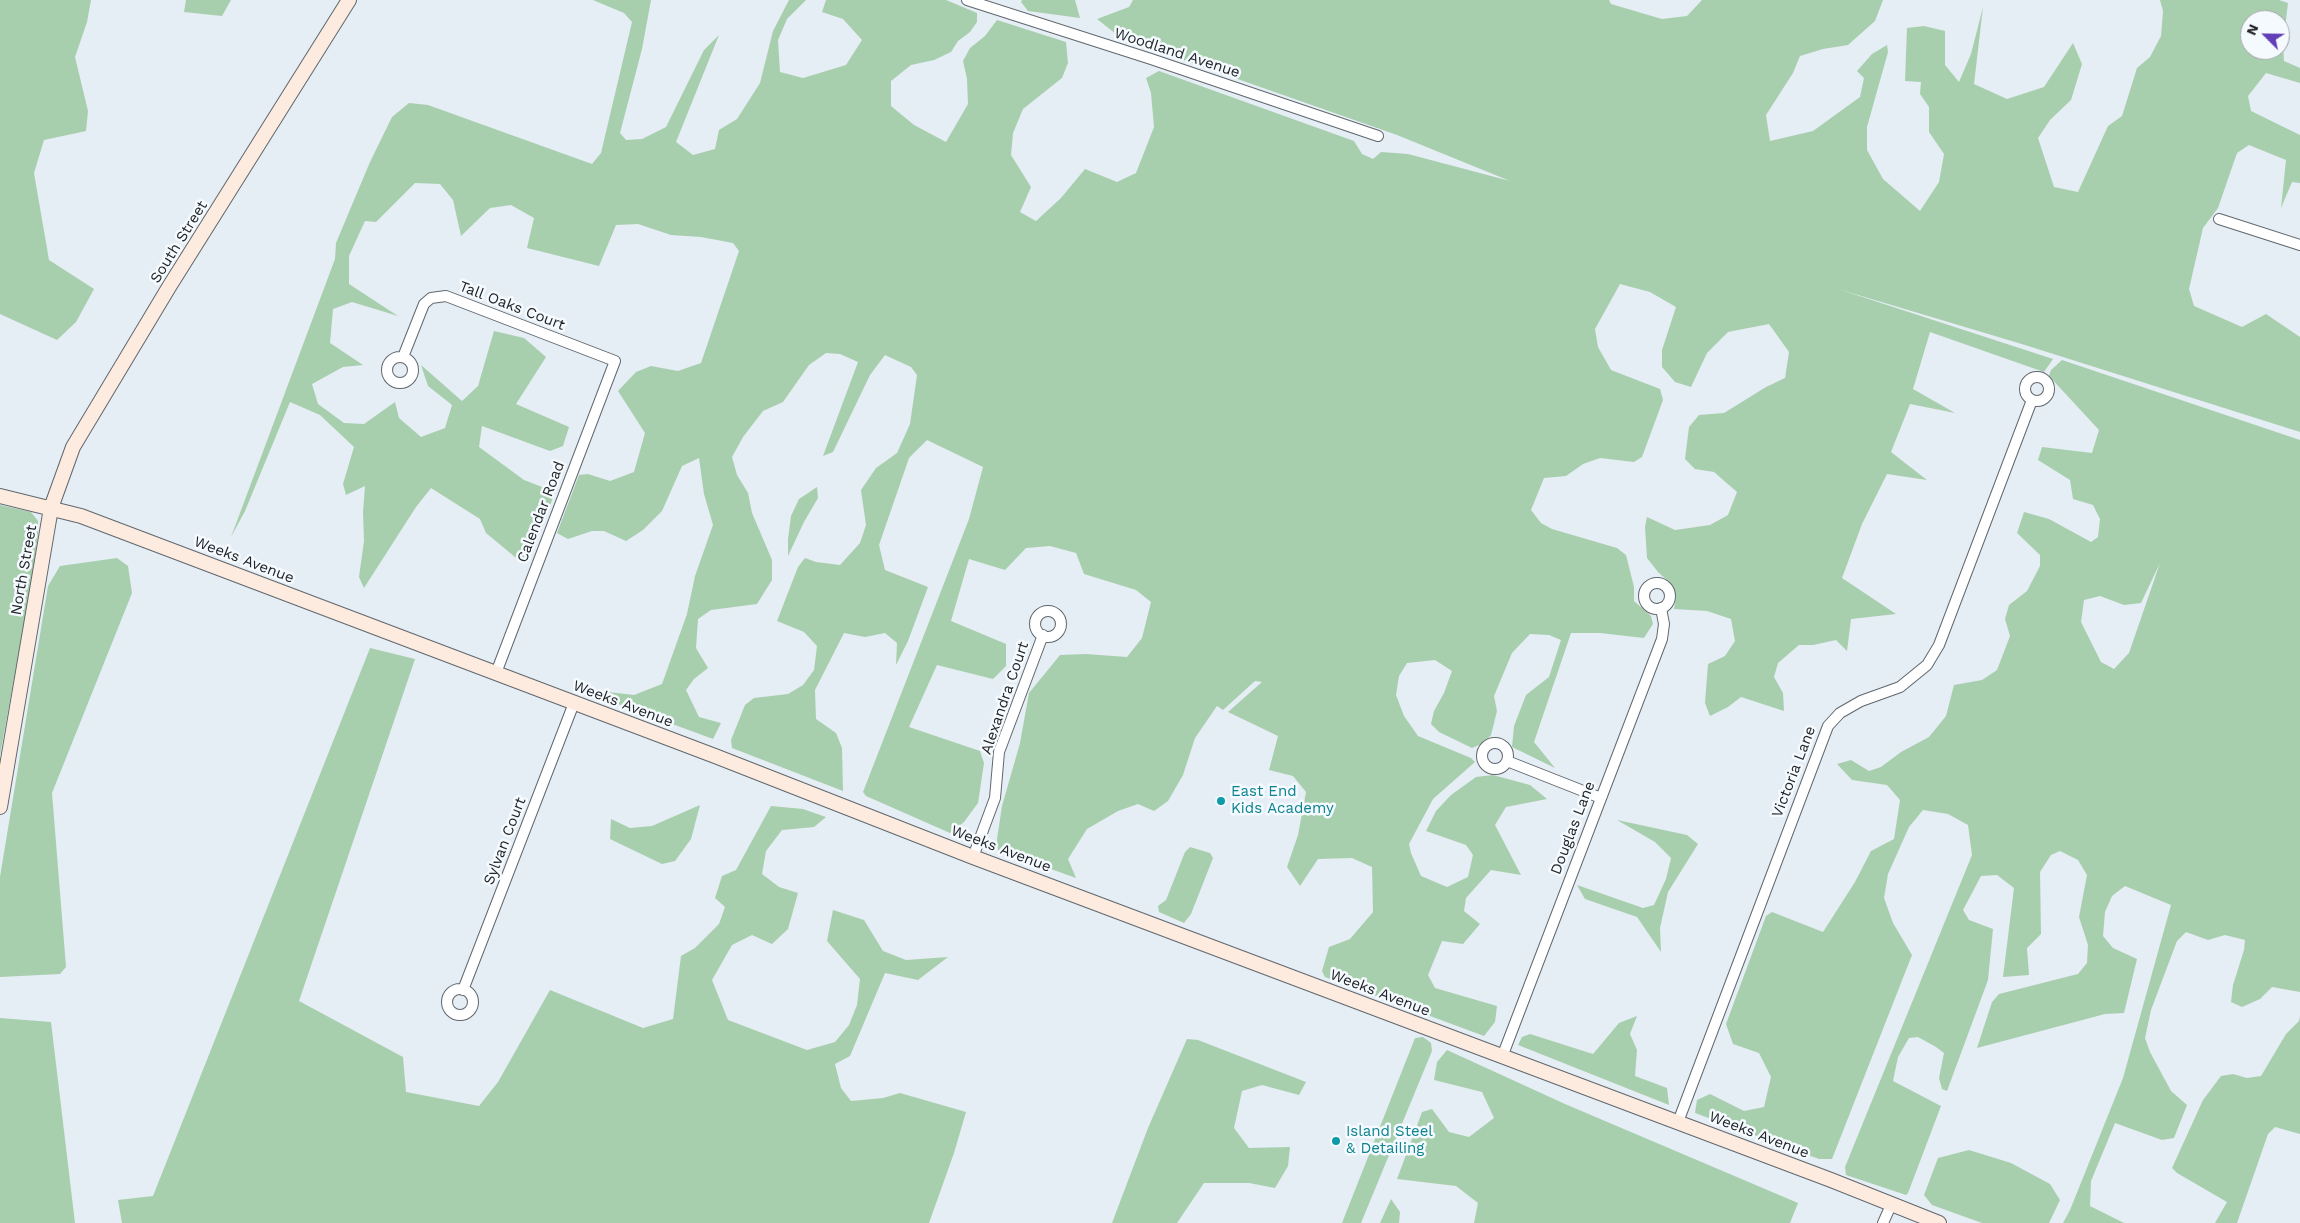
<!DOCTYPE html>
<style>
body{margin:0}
#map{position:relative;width:2300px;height:1223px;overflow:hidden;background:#e5edf5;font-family:"Work Sans",sans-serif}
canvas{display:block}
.north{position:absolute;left:2240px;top:10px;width:50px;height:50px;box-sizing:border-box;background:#f5faff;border:1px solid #a1a5a9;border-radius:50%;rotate:293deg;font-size:14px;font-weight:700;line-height:20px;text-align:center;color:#222528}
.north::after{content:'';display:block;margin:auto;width:18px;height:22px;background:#623eb7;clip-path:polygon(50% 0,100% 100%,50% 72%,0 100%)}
</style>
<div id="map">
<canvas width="2300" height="1223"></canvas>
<div class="north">N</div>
</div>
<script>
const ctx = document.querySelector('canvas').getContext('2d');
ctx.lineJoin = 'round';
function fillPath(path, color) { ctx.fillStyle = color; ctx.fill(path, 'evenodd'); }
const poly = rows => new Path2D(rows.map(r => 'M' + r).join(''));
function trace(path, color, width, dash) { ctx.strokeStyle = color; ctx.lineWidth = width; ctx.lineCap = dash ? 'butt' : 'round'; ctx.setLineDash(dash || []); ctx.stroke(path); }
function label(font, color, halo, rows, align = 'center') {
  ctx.font = font + ' "Work Sans",sans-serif'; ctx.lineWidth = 5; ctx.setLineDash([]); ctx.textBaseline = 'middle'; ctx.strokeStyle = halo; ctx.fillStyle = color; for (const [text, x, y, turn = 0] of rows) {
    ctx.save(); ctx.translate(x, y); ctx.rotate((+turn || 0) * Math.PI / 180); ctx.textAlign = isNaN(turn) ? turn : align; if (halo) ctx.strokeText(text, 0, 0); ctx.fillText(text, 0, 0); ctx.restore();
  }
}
fillPath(poly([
 [0,0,91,0,87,22,75,57,88,111,86,131,44,140,34,173,49,260,94,289,76,322,57,340,0,314],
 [186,0,231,0,222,16,184,12],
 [593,0,651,0,642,49,620,133,626,140,642,139,666,127,704,50,719,35,676,142,693,155,715,149,719,130,737,119,760,83,773,31,789,0,806,0,787,19,778,40,780,72,803,78,846,65,862,40,843,19,822,12,826,0,946,0,977,13,977,22,970,32,958,41,951,52,934,60,911,65,891,81,891,106,914,125,946,142,968,104,967,79,963,61,970,48,985,36,997,20,1066,42,1068,63,1062,78,1023,109,1013,133,1011,155,1031,187,1020,212,1036,221,1061,198,1085,169,1117,182,1136,173,1154,127,1151,93,1146,78,1159,71,1354,141,1362,154,1373,159,1381,152,1408,154,1510,181,1397,135,1121,38,1097,19,1129,7,1133,0,1609,0,1611,4,1662,19,1687,16,1702,0,1883,0,1875,21,1848,45,1823,49,1800,56,1793,73,1766,115,1770,141,1813,131,1860,97,1864,78,1857,71,1872,54,1887,45,1888,52,1867,127,1867,150,1883,179,1920,211,1939,182,1944,154,1929,132,1929,107,1920,94,1921,82,1905,81,1907,28,1924,26,1945,31,1945,65,1959,82,1971,54,1983,7,1974,84,2007,99,2044,87,2073,43,2082,64,2071,100,2050,120,2038,138,2054,187,2078,192,2108,126,2122,116,2137,68,2150,57,2161,36,2163,11,2160,0,2279,0,2288,3,2283,45,2284,61,2300,68,2300,83,2266,73,2248,96,2251,111,2300,135,2300,183,2292,182,2281,208,2286,160,2249,145,2237,153,2218,208,2203,228,2189,289,2194,306,2242,327,2266,314,2300,337,2300,432,2025,345,1838,289,2053,359,2044,372,1930,332,1913,389,1955,413,1910,404,1891,452,1927,480,1887,474,1862,524,1842,578,1896,614,1851,619,1847,651,1836,640,1813,645,1799,645,1778,663,1774,677,1783,693,1784,711,1741,697,1728,707,1710,716,1705,703,1708,664,1725,656,1735,641,1731,619,1707,611,1674,609,1676,596,1670,583,1658,572,1647,558,1645,527,1647,517,1675,530,1710,525,1728,515,1737,492,1714,472,1695,469,1685,459,1689,427,1699,415,1724,413,1766,387,1785,378,1789,352,1769,324,1728,332,1707,353,1691,387,1675,382,1662,367,1662,350,1676,307,1650,292,1620,284,1595,329,1598,347,1611,370,1660,389,1663,400,1642,457,1634,462,1600,458,1583,464,1566,476,1544,478,1531,510,1541,523,1552,529,1617,548,1626,555,1634,587,1634,601,1651,616,1653,624,1644,638,1600,633,1571,633,1534,742,1555,768,1512,747,1514,726,1526,695,1549,677,1561,640,1549,635,1530,634,1512,653,1494,696,1497,711,1491,735,1484,743,1472,748,1439,732,1431,724,1434,711,1444,693,1452,671,1435,660,1407,663,1399,676,1396,695,1404,716,1418,736,1471,758,1475,762,1433,799,1409,844,1411,853,1421,876,1447,887,1468,877,1473,855,1466,845,1426,831,1436,811,1451,795,1476,777,1493,775,1530,785,1547,799,1506,807,1495,825,1521,875,1491,870,1466,898,1464,911,1480,924,1463,944,1442,941,1428,975,1435,988,1497,1006,1495,1022,1484,1036,1325,977,1322,971,1329,947,1350,939,1373,912,1372,867,1352,858,1318,859,1300,886,1287,867,1298,835,1306,792,1293,776,1269,770,1278,736,1228,712,1262,682,1255,681,1223,710,1217,706,1195,738,1183,775,1168,801,1154,811,1138,804,1118,811,1087,829,1068,859,1076,878,998,850,997,839,1002,806,1020,743,1029,693,1060,655,1086,654,1127,657,1142,638,1151,602,1136,590,1084,574,1076,553,1050,546,1026,548,1005,570,969,559,951,621,1006,644,1006,666,993,679,937,665,909,727,980,751,984,763,978,803,964,822,950,833,866,796,863,792,969,519,983,467,927,440,909,458,879,545,885,570,928,587,908,641,896,665,897,643,885,633,865,637,844,633,815,690,816,719,836,733,842,748,843,791,732,748,731,740,745,705,754,698,788,694,803,685,814,670,817,646,804,632,777,621,798,567,805,558,816,562,840,565,860,543,866,525,861,490,876,468,897,453,910,424,917,375,911,367,885,355,870,375,833,452,823,456,858,362,840,354,826,353,809,365,783,402,763,411,743,437,732,457,737,475,748,493,752,513,772,560,772,580,757,604,711,610,698,619,696,648,708,668,694,679,686,690,699,717,721,723,713,739,596,696,600,691,634,695,662,684,687,614,695,576,713,525,704,494,699,458,682,466,662,511,643,530,626,541,604,531,592,531,568,539,557,533,579,475,588,474,610,481,634,472,645,433,618,391,636,372,651,366,678,371,701,363,739,251,733,243,701,237,671,235,638,224,616,225,599,266,527,248,534,218,511,205,490,208,461,236,453,200,440,184,415,183,376,222,365,221,349,256,349,284,398,316,352,302,333,309,330,343,363,365,343,367,312,384,318,404,344,423,364,424,395,402,399,418,421,437,445,428,452,405,428,386,421,365,462,401,478,386,494,331,524,338,546,357,516,404,569,427,563,446,550,451,482,426,479,447,524,480,555,492,540,533,521,562,486,533,480,519,431,488,416,507,364,588,359,577,364,541,363,512,365,486,346,495,343,484,354,447,320,415,290,402,245,511,231,537,335,259,336,243,370,162,392,117,409,103,428,105,592,164,601,153,632,22,624,13],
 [2250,20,2280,20,2280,50,2250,50],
 [1022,0,1075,0,1080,18,1028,11,1021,2],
 [2062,360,2300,440,2300,992,2272,987,2260,999,2242,1007,2231,1002,2233,985,2244,950,2245,940,2225,935,2208,940,2186,932,2177,941,2151,1010,2145,1038,2150,1052,2171,1091,2187,1105,2174,1138,2162,1140,2115,1123,2091,1181,2090,1206,2124,1223,2063,1223,2070,1210,2123,1078,2171,905,2125,886,2112,896,2105,912,2103,936,2113,948,2137,959,2124,1013,2105,1014,1977,1048,1992,1002,1999,994,2078,974,2087,963,2088,945,2079,917,2087,875,2078,860,2060,851,2051,855,2040,872,2041,934,2027,948,2029,975,2003,977,2014,888,1997,875,1981,876,1963,910,1969,920,1993,929,1988,980,1947,1091,1942,1089,1939,1078,1944,1053,1936,1047,1918,1037,1909,1038,1898,1057,1893,1081,1941,1106,1908,1193,1906,1195,1846,1175,1845,1167,1972,855,1968,825,1948,814,1923,810,1909,827,1888,874,1884,898,1893,923,1912,955,1832,1159,1819,1159,1695,1113,1697,1100,1710,1094,1744,1111,1764,1107,1771,1077,1759,1053,1733,1044,1726,1024,1766,916,1772,912,1823,932,1855,882,1871,851,1894,839,1900,800,1887,785,1852,780,1837,764,1851,760,1869,771,1881,767,1901,752,1929,737,1946,716,1954,685,1982,680,1997,670,2010,636,2005,619,2009,605,2027,591,2040,566,2040,555,2017,533,2024,512,2049,519,2091,542,2098,537,2100,519,2093,505,2073,499,2070,480,2038,460,2042,447,2092,453,2099,430,2049,376,2051,370],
 [2160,563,2129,653,2114,669,2101,662,2081,622,2084,600,2100,596,2124,605,2141,603],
 [817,487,818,498,804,522,788,556,788,539,791,516,799,499],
 [0,505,31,512,38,521,38,535,29,597,0,755],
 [117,558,128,566,132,593,52,793,66,967,60,974,0,977,0,877,48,586,60,566],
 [370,648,415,659,299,1001,403,1057,406,1092,479,1106,498,1082,550,990,643,1028,673,1019,681,956,695,948,719,924,725,907,715,898,722,876,736,870,771,806,803,809,826,817,814,827,782,830,766,851,762,874,779,887,798,893,788,929,772,944,752,935,732,945,712,980,728,1020,807,1050,835,1042,849,1025,857,1005,860,979,827,941,833,910,864,920,883,951,906,960,948,957,918,980,885,973,850,1056,835,1064,841,1088,851,1101,883,1098,900,1093,966,1112,954,1153,929,1223,122,1223,118,1200,153,1196],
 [700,805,691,839,675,861,662,864,610,839,611,819,630,828,652,826],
 [1617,820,1687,835,1698,844,1668,892,1660,928,1661,952,1637,917,1585,899,1577,885,1643,908,1654,905,1666,879,1671,858,1655,842],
 [1190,847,1210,853,1213,858,1191,914,1184,923,1159,912,1158,906,1166,900,1185,852],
 [1637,1016,1630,1034,1637,1050,1635,1076,1667,1088,1669,1105,1518,1045,1522,1037,1530,1034,1593,1054,1619,1023],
 [2300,1016,2300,1134,2275,1127,2268,1134,2237,1223,2215,1223,2227,1202,2177,1173,2172,1168,2203,1100,2221,1076,2233,1074,2247,1078,2261,1076,2286,1034,2299,1021],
 [0,1018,51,1022,75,1223,0,1223],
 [1423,1037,1431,1043,1432,1051,1361,1223,1342,1223,1415,1038],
 [1187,1039,1198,1040,1306,1082,1299,1095,1262,1085,1242,1091,1234,1128,1249,1148,1290,1147,1288,1166,1275,1188,1249,1183,1204,1183,1177,1223,1112,1223,1148,1128],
 [1447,1050,1565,1104,1798,1203,1790,1223,1474,1223,1478,1203,1456,1186,1397,1179,1422,1112,1432,1109,1449,1132,1469,1137,1494,1118,1482,1092,1434,1080,1437,1062],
 [1969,1150,2011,1163,2050,1184,2060,1200,2049,1223,1982,1223,1932,1205,1924,1195,1938,1158],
 [1391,1199,1400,1212,1399,1223,1380,1223]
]), '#a8cfad');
const street = poly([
 [967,0,1151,59,1378,136],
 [2219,219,2300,245],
 [403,357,424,304,431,298,446,296,615,361,496,673],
 '387 370a13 13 0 1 1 26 0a13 13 0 1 1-26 0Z',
 '2025 389a12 12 0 1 1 24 0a12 12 0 1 1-24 0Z',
 '1644 596a13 13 0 1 1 26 0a13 13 0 1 1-26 0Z',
 '1035 624a13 13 0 1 1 26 0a13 13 0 1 1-26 0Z',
 '1482 756a13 13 0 1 1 26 0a13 13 0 1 1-26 0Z',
 [1507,761,1601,798],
 [973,857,995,798,999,752,1043,635],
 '447 1002a13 13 0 1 1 26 0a13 13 0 1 1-26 0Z',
 [463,990,574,703],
 [1502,1057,1662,639,1664,624,1661,608],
 [1678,1122,1828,726,1840,713,1861,701,1900,687,1927,665,1939,645,2032,400],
 [1883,1223,1891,1205]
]);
const secondary = poly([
 [0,496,81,516,715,756,973,857,1831,1180,1939,1223],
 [0,807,51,508,73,447,169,287,349,0]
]);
trace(street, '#60676d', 12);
trace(secondary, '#60676d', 16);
trace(street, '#fff', 10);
trace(secondary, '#fcebde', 14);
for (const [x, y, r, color] of [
 [1221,801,5,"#0f9aa8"],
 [1336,1141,5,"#0f9aa8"]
]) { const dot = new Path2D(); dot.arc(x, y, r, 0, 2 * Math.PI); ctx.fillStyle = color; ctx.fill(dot); trace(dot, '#f5faff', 2); }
label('15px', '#222528', '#f5faff', [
 ["Woodland Avenue",1177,53,18],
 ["South Street",179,242,-58],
 ["Tall Oaks Court",512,306,21],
 ["Calendar Road",541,512,-69],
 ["Weeks Avenue",244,560,21],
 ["North Street",24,570,-80],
 ["Alexandra Court",1005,698,-71],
 ["Weeks Avenue",623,704,21],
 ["Victoria Lane",1794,772,-69],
 ["Douglas Lane",1573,828,-69],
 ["Sylvan Court",505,841,-69],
 ["Weeks Avenue",1001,849,21],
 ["Weeks Avenue",1380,993,21],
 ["Weeks Avenue",1759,1135,21]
]);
label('15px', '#0d838f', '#f5faff', [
 ["East End",1231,792],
 ["Kids Academy",1231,809],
 ["Island Steel",1346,1132],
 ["& Detailing",1346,1149]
], 'left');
</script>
